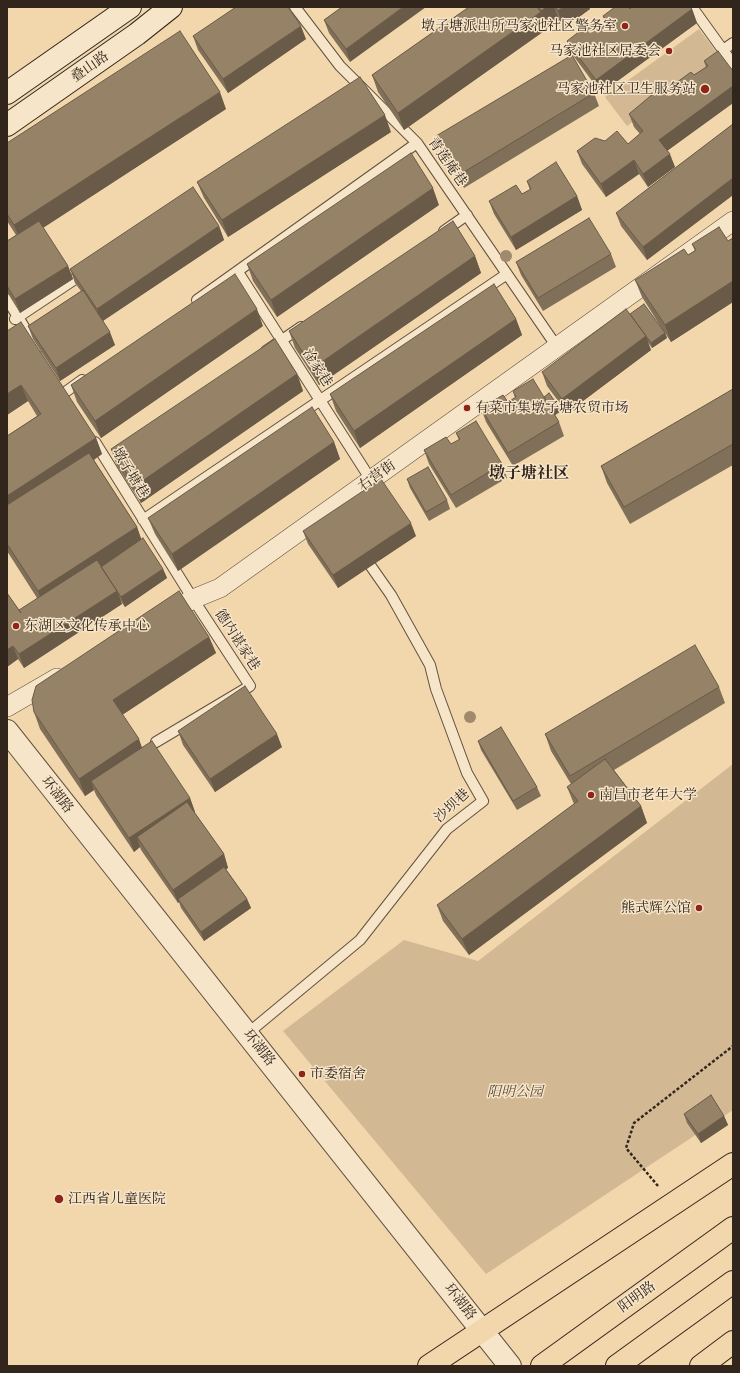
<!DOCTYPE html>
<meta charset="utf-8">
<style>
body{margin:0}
#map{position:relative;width:740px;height:1373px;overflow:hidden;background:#f3d7ac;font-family:"EB Garamond",serif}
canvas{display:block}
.frame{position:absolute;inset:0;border:8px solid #32261c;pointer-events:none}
</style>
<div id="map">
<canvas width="740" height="1373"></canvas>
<div class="frame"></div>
</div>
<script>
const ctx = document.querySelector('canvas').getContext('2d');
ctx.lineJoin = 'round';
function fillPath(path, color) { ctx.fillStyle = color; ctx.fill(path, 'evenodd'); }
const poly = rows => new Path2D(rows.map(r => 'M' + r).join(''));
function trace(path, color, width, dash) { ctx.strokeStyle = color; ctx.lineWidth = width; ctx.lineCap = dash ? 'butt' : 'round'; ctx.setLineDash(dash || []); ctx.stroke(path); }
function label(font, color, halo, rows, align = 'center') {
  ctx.font = font + ' "EB Garamond","Noto Serif SC",serif'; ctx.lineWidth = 3; ctx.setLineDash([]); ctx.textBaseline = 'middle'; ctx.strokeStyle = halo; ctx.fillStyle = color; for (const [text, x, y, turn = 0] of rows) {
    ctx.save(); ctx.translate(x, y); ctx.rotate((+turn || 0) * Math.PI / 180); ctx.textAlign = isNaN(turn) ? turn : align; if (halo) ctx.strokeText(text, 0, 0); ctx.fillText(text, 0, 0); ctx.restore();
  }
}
fillPath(poly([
 [699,29,721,58,627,126,605,97],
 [733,764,733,1110,486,1274,283,1031,404,940,478,961]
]), '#d2b994');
const service = poly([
 [295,7,340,66,417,143,557,347],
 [692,7,733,64],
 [723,50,733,43],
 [444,231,467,215],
 [238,272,371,480],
 [7,299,37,348],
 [197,300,417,143],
 [15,319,84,273],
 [266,351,301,327],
 [64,393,82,380],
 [95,442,193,599,250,686,156,742],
 [143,520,507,274],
 [247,1034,360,940,447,829,483,801,467,773,436,689,430,665,391,595,363,555]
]);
const minor = poly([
 [165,615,193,599,220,588,733,221],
 [7,707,57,678]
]);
const tertiary = poly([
 [7,731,510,1366]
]);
const secondary = poly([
 [7,93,130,7],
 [7,125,137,34,171,7]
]);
const primary = poly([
 [429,1366,733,1164],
 [701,1366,733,1342]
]);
const trunk = poly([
 [542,1366,733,1228],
 [617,1366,733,1282]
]);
trace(service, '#625240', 12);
trace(minor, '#625240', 20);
trace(tertiary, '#625240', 24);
trace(secondary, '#32261c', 24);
trace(primary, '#32261c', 24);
trace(trunk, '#32261c', 24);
trace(poly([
 [658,1186,626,1148,634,1123,733,1046]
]), '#32261c', 2.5, [3, 2]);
trace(service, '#f7e5c9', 10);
trace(minor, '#f7e5c9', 19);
trace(tertiary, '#f7e5c9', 22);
trace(secondary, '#f7e5c9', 22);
trace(primary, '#f3d7ac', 22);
trace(trunk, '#f3d7ac', 22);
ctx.fillStyle = '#9f8a6d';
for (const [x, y] of [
 [506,256],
 [470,717]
]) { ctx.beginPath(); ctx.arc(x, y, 6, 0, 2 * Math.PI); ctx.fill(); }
fillPath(poly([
 [342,7,350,62,329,33,324,20],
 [469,7,589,7,590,9,564,28,559,20,547,28,545,25,547,29,404,130,378,92,372,75],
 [630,9,692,9,697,23,601,93,572,54,567,41,599,29,606,24,603,16],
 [193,36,306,39,228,93,198,50],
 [704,61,733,71,733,103,667,151,675,167,648,187,639,174,606,197,582,164,577,151,605,141,628,144,640,134,634,127,629,114,694,75,706,67],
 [594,93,599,106,464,188,441,150,436,136],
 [226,109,43,228,68,266,73,279,20,313,7,292,7,241,16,235,7,221,7,143],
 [733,124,733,195,647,260,621,226,616,213],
 [391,132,228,237,204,198,197,182],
 [527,181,577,196,582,210,516,250,494,214,489,201,522,194,530,190],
 [439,205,277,317,253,281,247,264],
 [219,226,224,240,103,321,115,345,60,381,33,339,28,326,81,291,75,283,70,269],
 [733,238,733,302,671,342,665,333,667,338,652,348,647,341,651,350,567,413,547,386,542,372,630,316,664,332,642,297,635,280,688,255,695,251,692,244,728,241],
 [611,254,616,267,543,311,521,275,516,262],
 [475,256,481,273,319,385,295,348,289,331],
 [516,319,522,335,360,448,336,411,330,394],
 [263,326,101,438,77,402,71,385],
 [7,331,96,438,102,454,94,460,137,527,141,539,163,569,167,578,125,607,120,600,122,604,24,668,18,659,7,667,7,593,21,613,37,598,7,551,7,436,37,416,28,401,7,415],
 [297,374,303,391,141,503,117,466,111,449],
 [733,389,733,465,630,524,607,483,601,466],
 [513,391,544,399,559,407,561,411,555,415,551,409,559,422,564,436,513,466,486,422,481,408,508,402,515,398],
 [456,433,502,464,507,478,456,508,429,464,424,450,451,444,459,440],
 [334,442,340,459,178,571,155,534,148,518],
 [407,479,447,500,450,509,429,521,410,488],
 [303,531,416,536,338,588,308,544],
 [209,637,216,653,122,715,142,748,190,798,195,812,194,812,224,854,228,868,226,869,247,899,251,908,204,941,181,908,179,902,178,903,141,850,140,847,134,852,96,795,94,790,85,796,40,729,34,712],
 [719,687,725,703,614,770,641,806,647,823,469,955,443,921,437,905,574,804,567,787,571,784,551,751,545,734],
 [178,731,282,747,215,792,183,745],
 [478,741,537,787,541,796,517,810,481,750],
 [684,1114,724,1116,728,1125,701,1143,687,1123]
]), '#817059');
fillPath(poly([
 [403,7,426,7,350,62,346,49],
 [547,7,554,7,559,20,547,28,541,11],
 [563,7,589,7,590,9,564,28,558,11],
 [692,9,697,23,601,93,596,80],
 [541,12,547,29,404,130,398,113],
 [301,26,306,39,228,93,223,79],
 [733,86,733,103,664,153,659,140],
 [220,92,226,109,21,242,14,225],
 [385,115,391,132,228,237,222,220],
 [670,154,675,167,648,187,643,174],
 [634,160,639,174,606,197,601,184],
 [733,178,733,195,647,260,643,247],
 [433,188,439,205,277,317,271,300],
 [577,196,582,210,516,250,511,237],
 [219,226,224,240,101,322,97,309],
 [475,256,481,273,319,385,313,368],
 [68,266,73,279,20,313,15,299],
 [733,281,733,302,671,342,665,325],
 [257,309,263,326,101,438,95,421],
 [516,319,522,335,360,448,354,431],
 [110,332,115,345,60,381,56,368],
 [665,333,667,338,652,348,651,343],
 [646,336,651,350,567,413,562,399],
 [297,374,303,391,141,503,135,486],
 [21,385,28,401,7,415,7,394],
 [559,407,561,411,555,415,553,411],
 [96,438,102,454,7,517,7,496],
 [334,442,340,459,178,571,172,554],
 [411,523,416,536,338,588,333,575],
 [137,527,143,544,44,608,38,591],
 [163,569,167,578,125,607,121,597],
 [117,591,122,604,24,668,19,654],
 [209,637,216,653,119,717,113,700],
 [13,646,18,659,7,667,7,650],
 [277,734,282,747,215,792,210,779],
 [139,739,145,756,91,781,94,790,85,796,79,779],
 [190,798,195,812,143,846,137,837,140,847,134,852,129,838],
 [641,806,647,823,469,955,462,939],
 [224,854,228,868,180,902,178,899,179,902,178,903,173,890],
 [247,899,251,908,204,941,201,932],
 [724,1116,728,1125,701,1143,698,1134]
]), '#695b48');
const building = poly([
 [236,7,288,7,301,26,223,79,193,36,236,7],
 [342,7,403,7,346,49,324,20,342,7],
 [469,7,537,7,541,12,398,113,372,75,469,7],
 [538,7,547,7,541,11,538,7],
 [555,7,563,7,558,11,555,7],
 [615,7,629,7,630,9,632,7,690,7,692,9,596,80,567,41,593,21,599,29,608,23,603,16,615,7],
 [180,31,220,92,14,225,7,214,7,143,180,31],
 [718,51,733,71,733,86,659,140,670,154,643,174,634,160,601,184,577,151,595,138,605,141,617,131,628,144,643,131,629,114,660,88,665,91,691,72,694,75,708,66,704,61,718,51],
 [572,55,594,93,459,175,436,136,572,55],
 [360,77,385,115,222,220,197,182,360,77],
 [733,124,733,178,643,247,616,213,733,124],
 [411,153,433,188,271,300,247,264,411,153],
 [556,162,577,196,511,237,489,201,516,185,522,194,531,189,527,181,556,162],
 [193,187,219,226,97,309,70,269,193,187],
 [589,218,611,254,538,298,516,262,589,218],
 [39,221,68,266,15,299,7,286,7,241,39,221],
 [453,221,475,256,313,368,289,331,453,221],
 [719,227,728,241,733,238,733,281,665,325,635,280,684,249,688,255,696,250,692,244,719,227],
 [235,274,257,309,95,421,71,385,235,274],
 [494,284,516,319,354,431,330,394,494,284],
 [83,290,110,332,56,368,28,326,83,290],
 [644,304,665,333,651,343,630,314,644,304],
 [626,309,646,336,562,399,542,372,626,309],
 [21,322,96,438,7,496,7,436,41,414,21,385,7,394,7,331,21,322],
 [275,339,297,374,135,486,111,449,275,339],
 [533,379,559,422,508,453,481,408,503,395,508,402,516,397,513,391,533,379],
 [733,389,733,444,624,507,601,466,733,389],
 [549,393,559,407,553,411,544,397,549,393],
 [312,407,334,442,172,554,148,518,312,407],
 [476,421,502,464,451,495,424,450,446,437,451,444,460,439,456,433,476,421],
 [89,453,137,527,38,591,7,544,7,505,89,453],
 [428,467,447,500,426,512,407,479,428,467],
 [381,479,411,523,333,575,303,531,381,479],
 [143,538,163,569,121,597,101,567,143,538],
 [97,560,117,591,19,654,13,646,7,650,7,593,21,613,19,610,97,560],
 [179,591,209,637,113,700,139,739,79,779,34,712,32,700,36,686,179,591],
 [695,645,719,687,570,776,545,734,695,645],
 [245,686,277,734,210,779,178,731,245,686],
 [501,727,537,787,513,801,478,741,501,727],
 [152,741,190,798,129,838,91,781,152,741],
 [605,759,641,806,462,939,437,905,578,801,567,787,605,759],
 [187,802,224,854,173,890,137,837,187,802],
 [224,867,247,899,201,932,178,899,224,867],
 [711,1095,724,1116,698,1134,684,1114,711,1095]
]);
fillPath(building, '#968267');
trace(building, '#695b48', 1);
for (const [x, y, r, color] of [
 [625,26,4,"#8f2418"],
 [669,51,4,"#8f2418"],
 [705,89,5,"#8f2418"],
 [467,408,4,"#8f2418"],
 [16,626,4,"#8f2418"],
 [591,795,4,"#8f2418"],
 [699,908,4,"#8f2418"],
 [302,1074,4,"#8f2418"],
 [59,1199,5,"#8f2418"]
]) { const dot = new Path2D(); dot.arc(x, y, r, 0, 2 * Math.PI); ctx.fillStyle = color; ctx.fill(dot); trace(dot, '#f7e5c9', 1.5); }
label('14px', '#32261c', '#f7e5c9', [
 ["墩子塘派出所马家池社区警务室",617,26,"right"],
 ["马家池社区居委会",661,51,"right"],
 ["马家池社区卫生服务站",696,89,"right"],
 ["有菜市集墩子塘农贸市场",475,408],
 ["东湖区文化传承中心",24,626],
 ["南昌市老年大学",599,795],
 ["熊式辉公馆",691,908,"right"],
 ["市委宿舍",310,1074],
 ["江西省儿童医院",68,1199]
], 'left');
label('14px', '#32261c', '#f7e5c9', [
 ["叠山路",90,67,-35],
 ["青莲庵巷",447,162,55],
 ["淦家巷",317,368,57],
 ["墩子塘巷",130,473,58],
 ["右营街",377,476,-36],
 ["德内谌家巷",237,640,57],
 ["环湖路",57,795,52],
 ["沙坝巷",452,806,-43],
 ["环湖路",259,1048,52],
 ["阳明路",637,1297,-36],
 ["环湖路",460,1302,52]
]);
label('italic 14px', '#5a4b3a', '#f7e5c9', [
 ["阳明公园",515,1092]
]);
label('bold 16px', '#32261c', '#f7e5c9', [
 ["墩子塘社区",529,474]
]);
</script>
